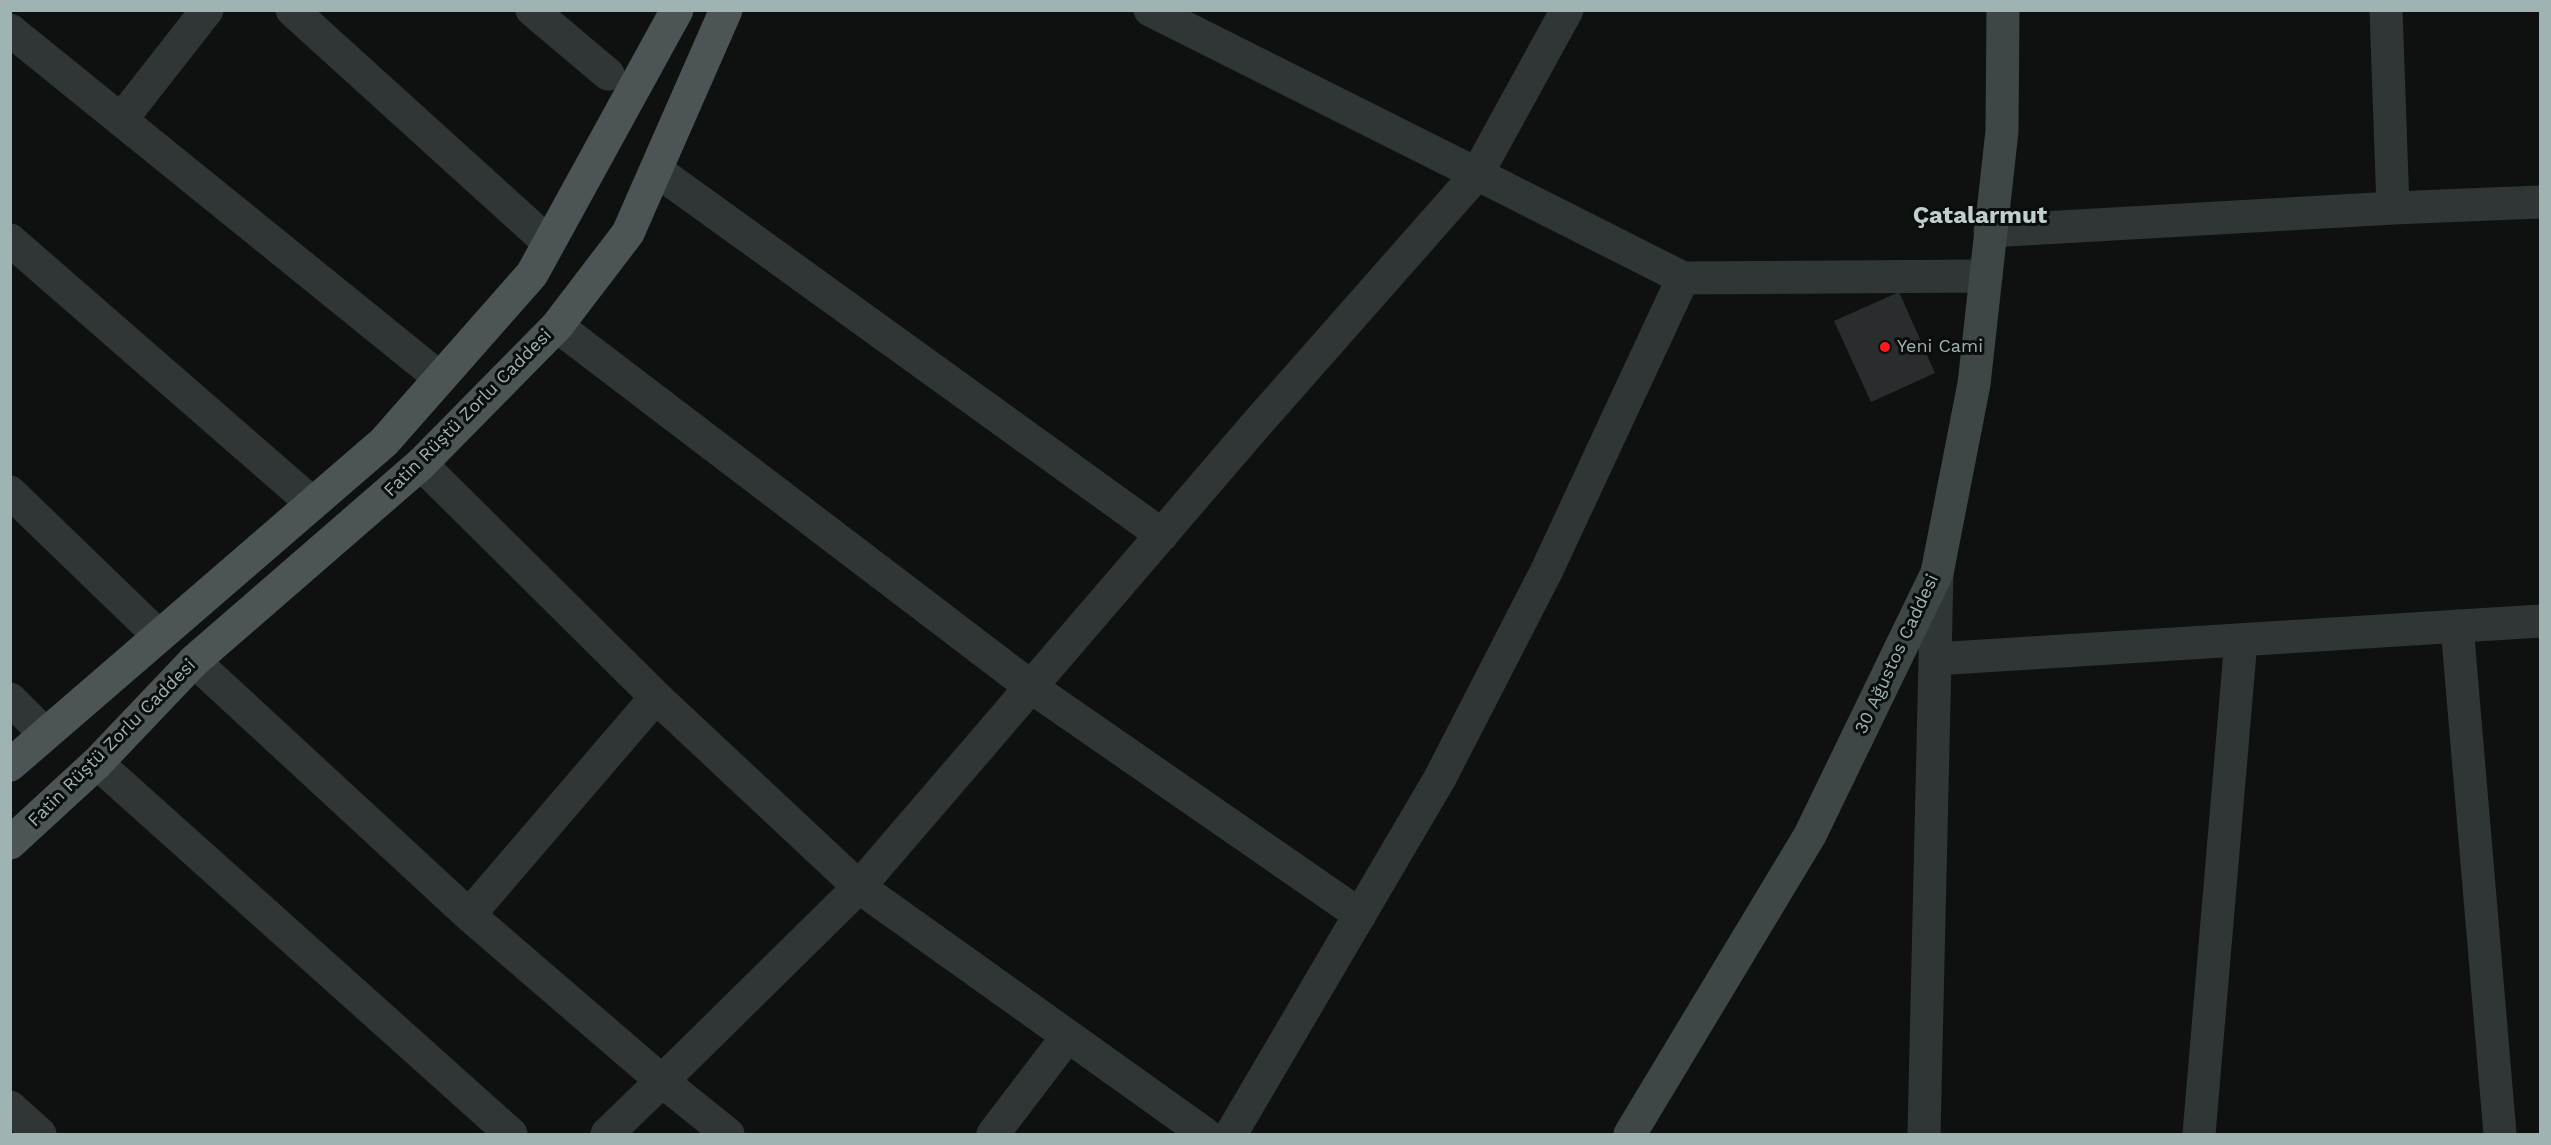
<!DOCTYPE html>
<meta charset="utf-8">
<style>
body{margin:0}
#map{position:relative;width:2551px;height:1145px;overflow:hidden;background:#0f1111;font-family:"Work Sans",sans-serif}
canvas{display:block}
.frame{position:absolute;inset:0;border:12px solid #9fb3b3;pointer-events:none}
</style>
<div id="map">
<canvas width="2551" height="1145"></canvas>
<div class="frame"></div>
</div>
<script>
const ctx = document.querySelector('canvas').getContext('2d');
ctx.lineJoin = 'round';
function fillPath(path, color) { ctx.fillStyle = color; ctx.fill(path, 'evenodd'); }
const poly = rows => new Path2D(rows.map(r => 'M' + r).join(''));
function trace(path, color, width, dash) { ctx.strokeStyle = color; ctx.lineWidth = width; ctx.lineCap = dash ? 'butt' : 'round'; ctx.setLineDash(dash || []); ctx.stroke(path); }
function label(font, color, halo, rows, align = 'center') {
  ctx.font = font + ' "Work Sans",sans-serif'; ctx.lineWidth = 6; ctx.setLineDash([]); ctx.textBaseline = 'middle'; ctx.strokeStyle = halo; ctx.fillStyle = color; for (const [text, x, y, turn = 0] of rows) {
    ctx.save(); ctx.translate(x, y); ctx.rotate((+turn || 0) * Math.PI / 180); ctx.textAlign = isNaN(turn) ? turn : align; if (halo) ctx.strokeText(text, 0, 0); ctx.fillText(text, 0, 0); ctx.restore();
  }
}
fillPath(poly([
 [1899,292,1935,373,1871,402,1834,321]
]), '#2a2d2e');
trace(poly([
 [292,10,549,243],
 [532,10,608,74],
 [1150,10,1477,174,1567,10],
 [121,120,207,10],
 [656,170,1162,535],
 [2393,208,2540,202],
 [1990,231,2393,208,2386,10],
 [10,240,312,503],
 [557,326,1031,687,1360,915],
 [421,464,656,697,859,887,1254,427,1477,174,1683,278,1986,276],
 [10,492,159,636],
 [2457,626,2500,1134],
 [194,661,469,915,662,1081,859,887,1205,1134],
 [10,699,45,734],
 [97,763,511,1134],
 [469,915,656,697],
 [10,1107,40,1134],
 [607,1134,662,1081,728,1134],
 [993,1134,1067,1037],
 [1231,1134,1440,778,1546,572,1683,278],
 [2199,1134,2241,640]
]), '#303536', 33);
trace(poly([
 [10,30,440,378],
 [1935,659,2540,621],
 [1924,1134,1937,573]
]), '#303536', 33);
trace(poly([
 [1630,1134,1810,835,1937,573,1974,384,2002,131,2003,10]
]), '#3e4646', 33);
trace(poly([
 [10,765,384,442,532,274,677,10],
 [10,843,97,763,194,661,421,464,557,326,628,233,726,10]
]), '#4c5456', 33);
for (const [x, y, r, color] of [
 [1885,347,6,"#ff1a1a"]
]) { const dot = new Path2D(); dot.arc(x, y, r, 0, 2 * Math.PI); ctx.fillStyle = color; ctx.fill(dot); trace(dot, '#0b0c0c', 2); }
label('18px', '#9fb3b3', '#0b0c0c', [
 ["Yeni Cami",1897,347]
], 'left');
label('18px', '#9fb3b3', '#0b0c0c', [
 ["Fatin Rüştü Zorlu Caddesi",468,413,-45],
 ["30 Ağustos Caddesi",1897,654,-65],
 ["Fatin Rüştü Zorlu Caddesi",112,743,-45]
]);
label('bold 24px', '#c1cecf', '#0b0c0c', [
 ["Çatalarmut",1980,216]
]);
</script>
